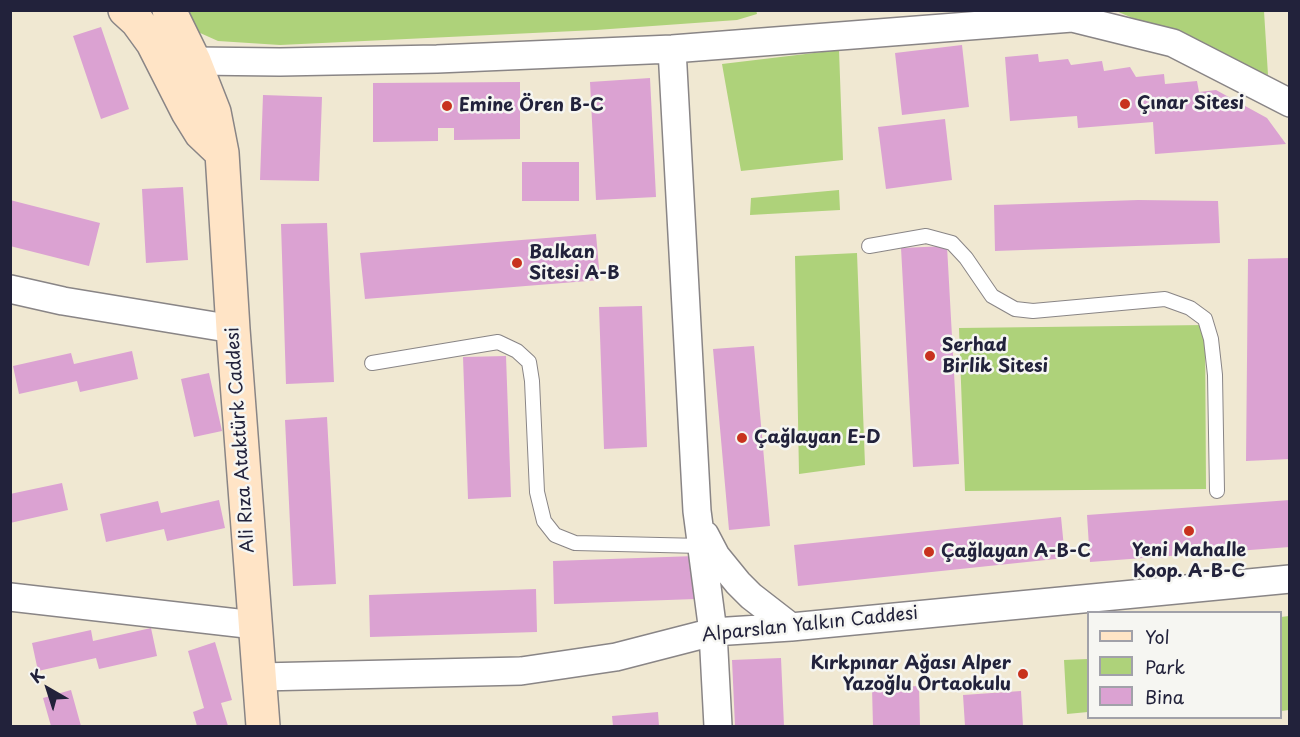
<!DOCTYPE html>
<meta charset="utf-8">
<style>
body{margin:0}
#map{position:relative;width:1300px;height:737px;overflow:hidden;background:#f0e8d2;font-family:"Playpen Sans",sans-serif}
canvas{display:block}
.frame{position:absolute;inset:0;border:12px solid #22223b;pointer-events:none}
.legend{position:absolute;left:1087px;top:611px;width:195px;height:108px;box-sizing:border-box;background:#f6f6f2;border:2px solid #a1a1a9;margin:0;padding:8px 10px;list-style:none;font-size:18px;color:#22223b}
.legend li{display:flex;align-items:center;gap:12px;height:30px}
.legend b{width:30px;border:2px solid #a1a1a9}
.north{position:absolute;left:18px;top:659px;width:60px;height:60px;-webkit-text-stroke:4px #f6f6f2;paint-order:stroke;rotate:321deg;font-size:16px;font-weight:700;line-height:24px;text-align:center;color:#22223b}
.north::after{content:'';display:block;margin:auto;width:21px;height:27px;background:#22223b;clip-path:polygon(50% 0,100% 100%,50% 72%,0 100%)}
</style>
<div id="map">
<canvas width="1300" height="737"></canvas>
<div class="frame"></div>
<ul class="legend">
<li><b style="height:8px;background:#ffe4c6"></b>Yol</li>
<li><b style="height:16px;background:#aed27a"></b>Park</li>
<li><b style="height:16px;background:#dba2d2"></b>Bina</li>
</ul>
<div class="north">K</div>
</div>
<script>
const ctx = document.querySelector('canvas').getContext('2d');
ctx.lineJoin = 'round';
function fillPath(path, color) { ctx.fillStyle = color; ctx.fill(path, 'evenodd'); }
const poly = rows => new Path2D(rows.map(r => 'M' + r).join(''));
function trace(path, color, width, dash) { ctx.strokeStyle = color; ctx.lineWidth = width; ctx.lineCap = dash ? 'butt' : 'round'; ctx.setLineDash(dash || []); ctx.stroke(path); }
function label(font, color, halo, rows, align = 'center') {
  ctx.font = font + ' "Playpen Sans",sans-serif'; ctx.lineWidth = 5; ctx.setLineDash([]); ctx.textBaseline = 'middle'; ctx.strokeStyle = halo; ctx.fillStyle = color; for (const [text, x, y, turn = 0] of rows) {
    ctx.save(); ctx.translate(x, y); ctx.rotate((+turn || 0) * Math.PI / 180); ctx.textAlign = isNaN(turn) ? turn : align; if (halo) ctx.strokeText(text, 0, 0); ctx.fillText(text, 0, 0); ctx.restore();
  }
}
fillPath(poly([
 [756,10,757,14,737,20,596,30,280,45,218,41,189,28,177,11],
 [1116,11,1264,11,1268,75],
 [839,50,843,160,741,171,722,64],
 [839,190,840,210,750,215,751,198],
 [857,253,865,465,799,474,795,256],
 [1205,325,1206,489,965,491,959,328],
 [1289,616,1289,710,1281,711,1281,617],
 [1088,659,1088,712,1067,714,1064,660]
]), '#aed27a');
fillPath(poly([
 [101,27,129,109,101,119,73,36],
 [962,45,969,107,902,115,895,53],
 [1038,54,1039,62,1068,59,1071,65,1102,61,1104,71,1130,67,1136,77,1164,74,1165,84,1197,81,1199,92,1216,90,1267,118,1286,144,1155,154,1153,122,1078,128,1077,116,1010,121,1005,57],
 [650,78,656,197,596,200,590,82],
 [520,82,520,139,454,140,454,128,438,128,438,141,373,142,373,83],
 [263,95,322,97,319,181,260,180],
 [945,119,952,180,886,189,878,127],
 [522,162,579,162,579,201,522,201],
 [183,187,188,260,146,263,142,189],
 [10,200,100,223,89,266,10,246],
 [1138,200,1218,201,1220,243,995,251,994,205],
 [327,223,334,382,286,384,281,224],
 [596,234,600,280,365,299,360,253],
 [947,246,959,464,913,467,901,248],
 [1290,258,1290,459,1246,461,1248,259],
 [642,306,647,447,604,449,599,307],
 [754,346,770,526,729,530,713,349],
 [132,351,138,379,80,392,77,381,19,394,13,366,71,353,74,364],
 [506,356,511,497,468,499,463,357],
 [209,373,222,431,194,437,181,379],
 [327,417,336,584,293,586,285,420],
 [62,483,68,510,10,523,10,494],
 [219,500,225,528,167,541,164,529,106,542,100,514,158,501,161,513],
 [1290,500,1290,547,1090,562,1087,515],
 [1061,517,1065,558,798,586,794,545],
 [695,556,696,599,554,604,553,561],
 [536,589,537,632,370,637,369,595],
 [151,628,157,656,99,669,96,658,38,671,32,643,91,630,93,641],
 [215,642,232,700,221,703,228,726,197,726,193,712,204,708,188,651],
 [781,658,784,726,735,726,732,660],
 [919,686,920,726,873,726,872,688],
 [71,690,81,726,51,726,43,698],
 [1021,691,1023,726,965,726,963,695],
 [658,712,659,726,613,726,612,716]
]), '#dba2d2');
const lane = poly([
 [869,246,926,236,952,243,966,258,992,296,1015,309,1033,311,1165,299,1190,308,1205,319,1211,339,1215,375,1217,491],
 [372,363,498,342,517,351,529,362,532,381,537,492,544,521,555,535,575,543,702,546]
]);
const street = poly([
 [672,49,697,511,713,632,718,726],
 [194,61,280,62,437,59,672,49,1072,18,1173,43,1290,103],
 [10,289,63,301,233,329],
 [705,535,716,556,738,583,751,596,791,627],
 [10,597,255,625],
 [260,677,521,671,616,657,713,632,791,627,1290,579]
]);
const secondary = poly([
 [125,10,137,21,153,43,188,112,201,133,221,152],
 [169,10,194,61,214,112,222,153,233,329,263,726]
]);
trace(lane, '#898586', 16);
trace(street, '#898586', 30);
trace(secondary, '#898586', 36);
trace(lane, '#fff', 14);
trace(street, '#fff', 27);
trace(secondary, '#ffe4c6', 33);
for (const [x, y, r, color] of [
 [1125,104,6,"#c8321e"],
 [447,106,6,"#c8321e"],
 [517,263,6,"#c8321e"],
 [930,356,6,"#c8321e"],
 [742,438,6,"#c8321e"],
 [1189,531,6,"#c8321e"],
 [929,552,6,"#c8321e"],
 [1023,674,6,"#c8321e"]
]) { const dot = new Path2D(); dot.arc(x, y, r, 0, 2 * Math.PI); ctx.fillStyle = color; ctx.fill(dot); trace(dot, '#f6f6f2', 2); }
label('bold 18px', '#22223b', '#f6f6f2', [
 ["Çınar Sitesi",1137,104],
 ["Emine Ören B-C",459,106],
 ["Balkan",529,253],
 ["Sitesi A-B",529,274],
 ["Serhad",942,346],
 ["Birlik Sitesi",942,367],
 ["Çağlayan E-D",754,438],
 ["Yeni Mahalle",1189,551,"center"],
 ["Koop. A-B-C",1189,572,"center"],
 ["Çağlayan A-B-C",941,552],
 ["Kırkpınar Ağası Alper",1011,664,"right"],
 ["Yazoğlu Ortaokulu",1011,685,"right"]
], 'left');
label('18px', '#22223b', '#f6f6f2', [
 ["Ali Rıza Ataktürk Caddesi",241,440,-94],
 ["Alparslan Yalkın Caddesi",810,625,-6]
]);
</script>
